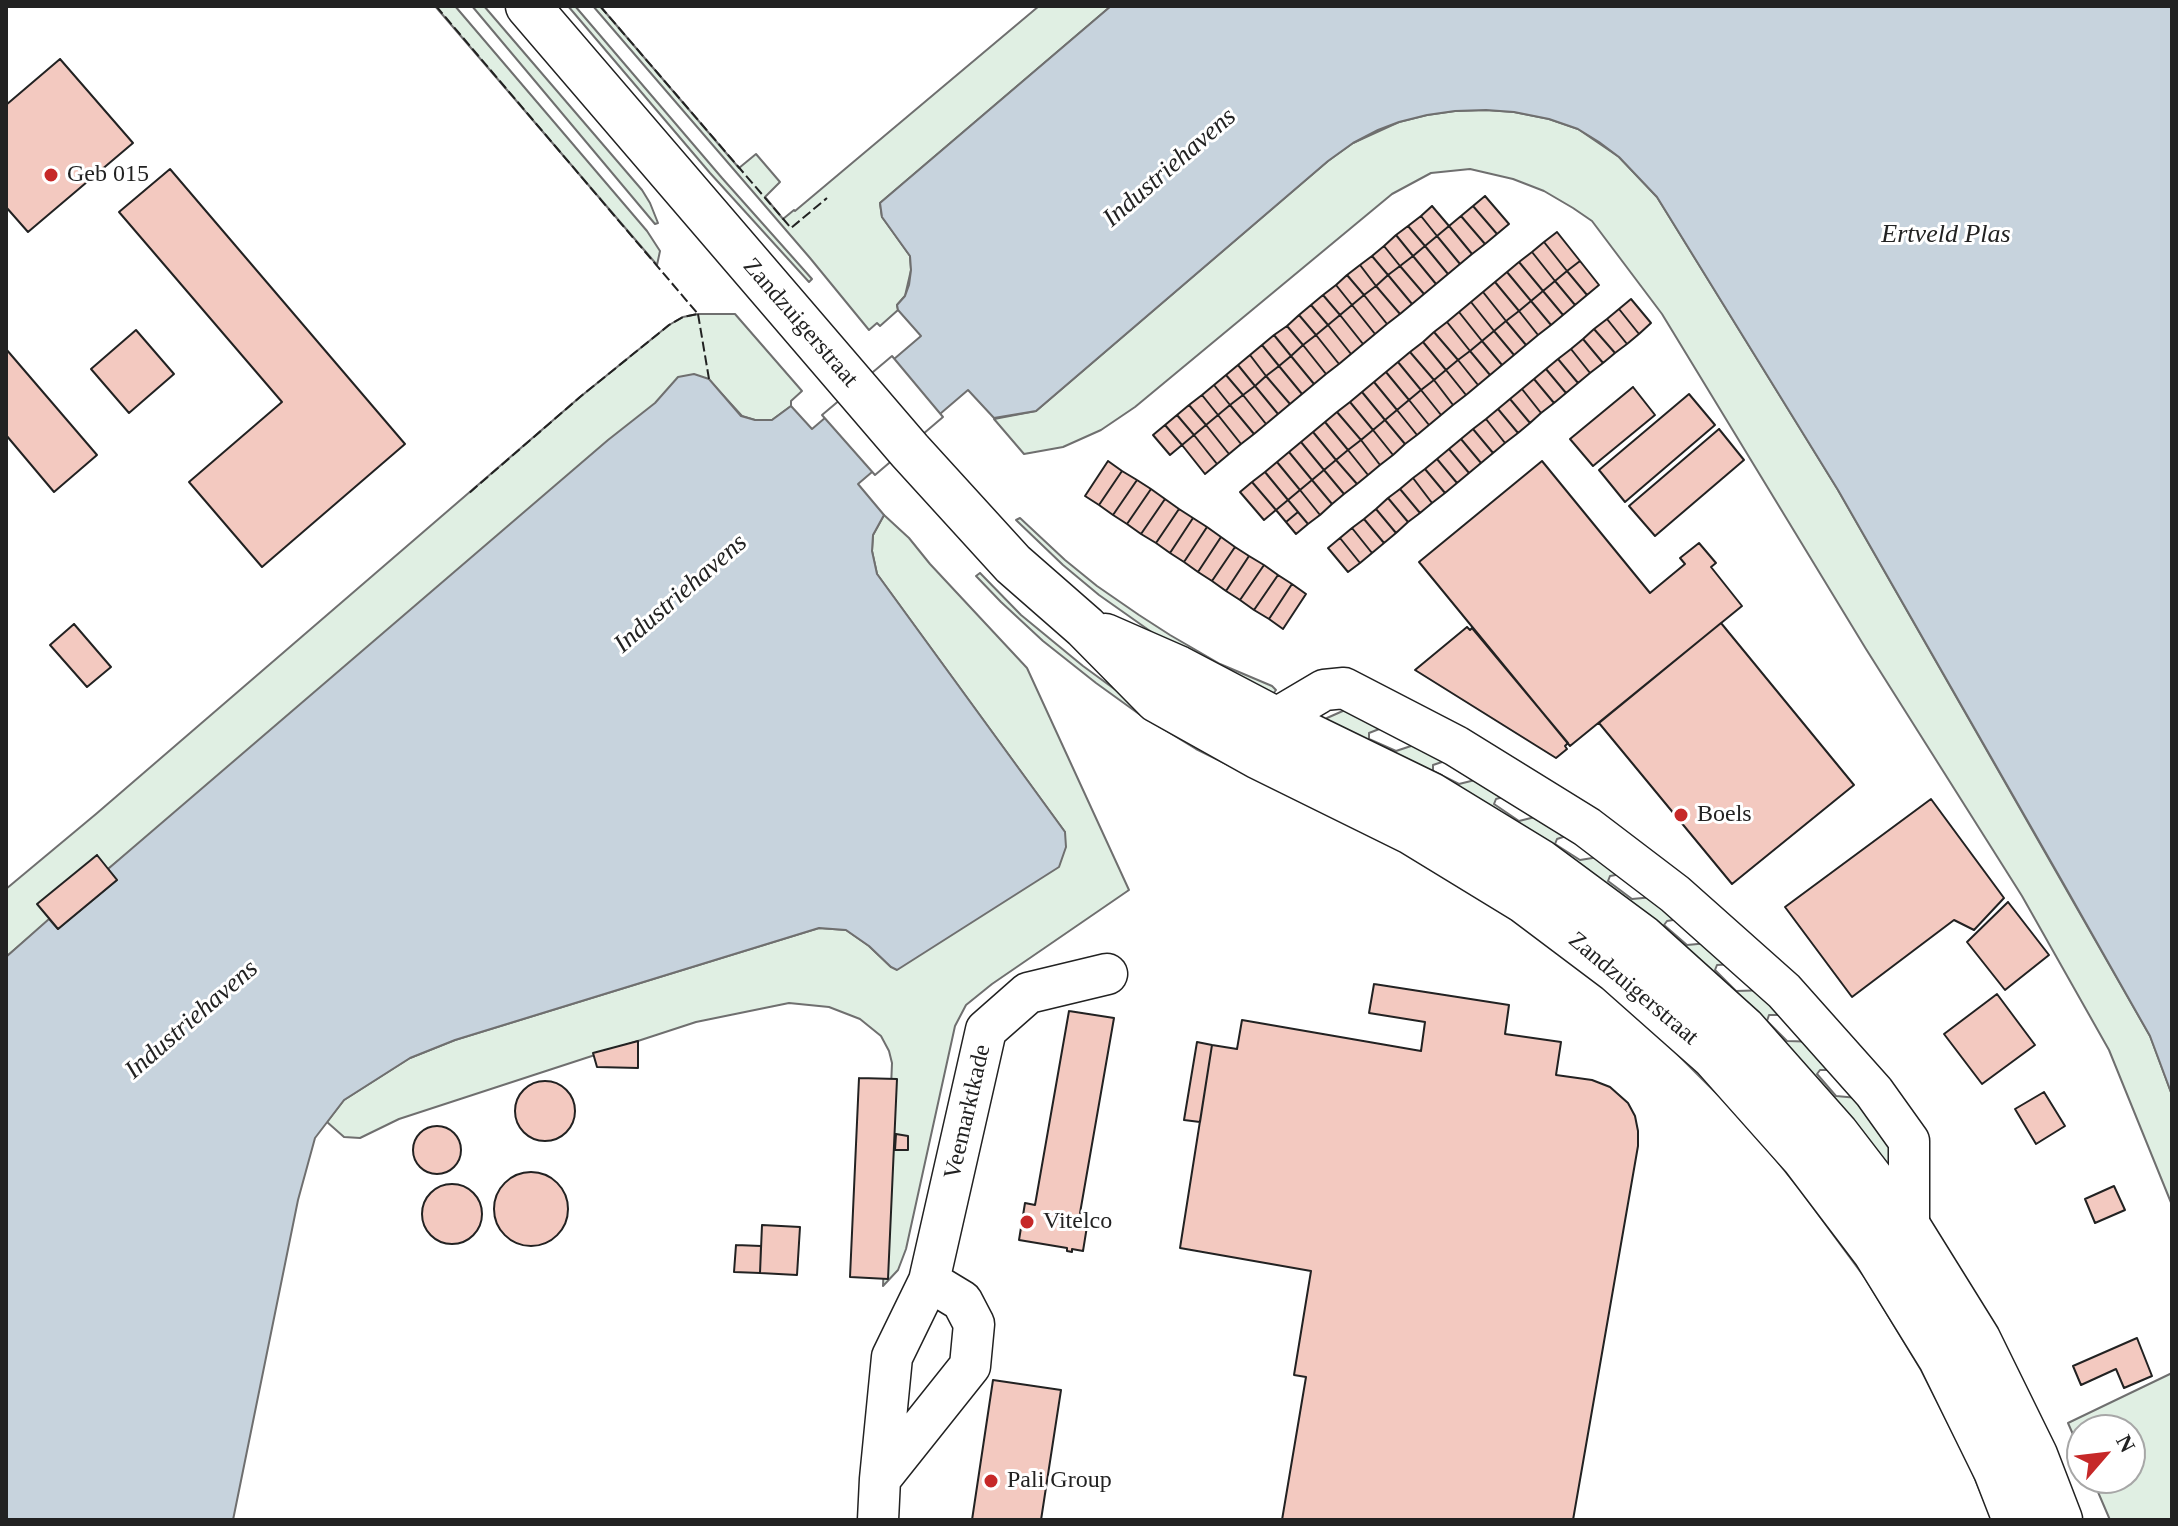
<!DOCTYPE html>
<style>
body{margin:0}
#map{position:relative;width:2178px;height:1526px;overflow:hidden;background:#fff;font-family:Georgia,serif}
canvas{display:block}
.frame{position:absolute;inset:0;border:8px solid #222;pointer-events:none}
.north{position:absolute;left:2066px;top:1414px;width:80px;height:80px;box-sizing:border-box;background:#fff;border:2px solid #a7a7a7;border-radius:50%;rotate:62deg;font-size:22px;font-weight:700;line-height:32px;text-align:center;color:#222}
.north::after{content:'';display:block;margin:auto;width:28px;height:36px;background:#c62828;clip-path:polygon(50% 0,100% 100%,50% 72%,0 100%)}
</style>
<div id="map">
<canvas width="2178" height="1526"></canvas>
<div class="frame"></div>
<div class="north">N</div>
</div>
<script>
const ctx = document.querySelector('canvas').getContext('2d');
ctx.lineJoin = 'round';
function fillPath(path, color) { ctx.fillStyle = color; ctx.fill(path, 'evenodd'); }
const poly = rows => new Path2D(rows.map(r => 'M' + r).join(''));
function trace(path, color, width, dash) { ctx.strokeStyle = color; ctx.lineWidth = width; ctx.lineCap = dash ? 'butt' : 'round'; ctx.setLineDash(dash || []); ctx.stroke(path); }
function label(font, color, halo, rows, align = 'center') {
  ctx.font = font + ' Georgia,serif'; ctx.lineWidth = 6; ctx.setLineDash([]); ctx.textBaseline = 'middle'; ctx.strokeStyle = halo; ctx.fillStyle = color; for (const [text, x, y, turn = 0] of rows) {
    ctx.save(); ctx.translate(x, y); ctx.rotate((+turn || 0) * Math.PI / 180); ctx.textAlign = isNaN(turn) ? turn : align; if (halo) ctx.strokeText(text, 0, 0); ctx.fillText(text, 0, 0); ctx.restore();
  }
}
const green = poly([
 [435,6,455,6,647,231,660,251,657,265,435,6],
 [472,6,484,6,642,190,650,203,658,223,655,224,472,6],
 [568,6,575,6,722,178,812,279,809,282,710,173,568,6],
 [593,6,600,6,739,168,756,154,780,182,765,197,783,219,794,210,795,211,1039,6,1111,6,880,203,882,217,910,256,911,270,905,296,897,305,898,310,880,326,877,323,869,330,810,258,593,6],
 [1486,110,1514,112,1549,119,1578,129,1619,157,1657,197,1838,490,2150,1036,2172,1095,2172,1205,2109,1050,2022,896,1866,649,1662,314,1592,221,1573,208,1544,191,1513,179,1470,169,1431,173,1392,194,1135,407,1101,430,1063,447,1024,454,994,419,1036,411,1328,161,1353,143,1399,122,1427,115,1455,111,1486,110],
 [698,314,735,314,802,391,791,401,791,406,772,420,755,420,742,416,709,380,108,869,117,880,58,929,49,920,6,957,6,889,96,814,580,397,669,325,683,317,698,314],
 [884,515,909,538,930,564,1027,668,1129,890,992,984,966,1005,955,1026,906,1249,898,1270,883,1286,892,1063,889,1051,881,1036,860,1019,829,1007,789,1003,696,1022,399,1119,360,1138,344,1137,327,1122,344,1100,410,1058,455,1040,819,928,846,930,869,946,891,967,1065,832,877,574,872,551,873,535,884,515],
 [1020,518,1065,560,1097,586,1139,615,1170,635,1220,664,1272,686,1276,690,1273,694,1160,638,1099,595,1063,565,1016,520,1020,518],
 [980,573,1021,615,1083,666,1139,707,1189,739,1402,845,1452,874,1511,912,1587,967,1649,1020,1717,1086,1768,1141,1856,1256,1899,1320,1936,1388,1981,1479,1996,1520,1992,1520,1970,1467,1921,1370,1865,1278,1798,1187,1746,1123,1659,1036,1607,989,1554,948,1458,883,1406,853,1196,749,1139,714,1096,683,1043,641,1001,602,976,576,980,573],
 [1354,706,1387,726,1369,733,1369,739,1396,751,1426,741,1451,759,1433,765,1433,771,1459,784,1491,776,1513,794,1496,799,1494,804,1519,821,1551,813,1575,833,1557,839,1555,844,1580,860,1611,855,1627,873,1610,876,1608,881,1632,899,1664,896,1685,918,1667,921,1664,925,1687,945,1719,942,1736,964,1717,965,1715,970,1736,991,1770,990,1786,1015,1769,1015,1767,1021,1787,1041,1820,1042,1837,1070,1820,1070,1817,1074,1836,1096,1869,1099,1894,1133,1890,1169,1325,722,1327,718,1354,706],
 [2172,1373,2172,1520,2110,1520,2092,1478,2130,1478,2130,1430,2082,1430,2082,1455,2068,1423,2172,1373]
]);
fillPath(green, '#e0efe3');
trace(green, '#6f6f6f', 2);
const water = poly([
 [1111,6,2172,6,2172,1095,2150,1036,2062,881,1838,490,1657,197,1619,157,1599,142,1578,129,1549,119,1514,112,1486,110,1455,111,1427,115,1399,122,1378,130,1353,143,1328,161,1036,411,994,418,968,390,858,484,884,515,873,535,872,551,877,574,1065,832,1066,847,1059,867,897,970,891,967,869,946,846,930,819,928,455,1040,410,1058,344,1100,315,1138,298,1200,233,1520,6,1520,6,957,49,919,58,929,117,880,108,869,608,440,655,403,678,377,694,374,709,379,741,416,755,420,772,420,791,406,812,429,921,336,898,310,897,305,905,296,909,285,911,270,910,256,882,217,880,203,1111,6]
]);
fillPath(water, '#c7d3dd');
trace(water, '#6f6f6f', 2);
const pier = poly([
 [892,356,943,417,875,475,822,415,892,356]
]);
fillPath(pier, '#fff');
trace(pier, '#6f6f6f', 2);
const building = poly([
 [60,59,133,143,28,232,6,207,6,105,60,59],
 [170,169,405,444,262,567,189,482,282,402,119,212,170,169],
 [1485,196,1509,224,1497,234,1473,206,1485,196],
 [1432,206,1449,226,1437,236,1421,216,1432,206],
 [1473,206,1497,234,1485,244,1461,216,1473,206],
 [1421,216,1437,236,1425,246,1408,226,1421,216],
 [1461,216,1485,244,1472,254,1449,226,1461,216],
 [1408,226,1425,246,1413,256,1396,235,1408,226],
 [1449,226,1472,254,1460,264,1437,236,1449,226],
 [1557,232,1580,261,1567,271,1544,242,1557,232],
 [1396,235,1413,256,1400,266,1384,246,1396,235],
 [1437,236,1460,264,1448,274,1425,246,1437,236],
 [1544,242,1567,271,1555,281,1532,252,1544,242],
 [1384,246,1400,266,1388,275,1372,256,1384,246],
 [1425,246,1448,274,1436,284,1413,256,1425,246],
 [1532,252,1555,281,1543,291,1519,262,1532,252],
 [1372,256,1388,275,1376,286,1360,265,1372,256],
 [1413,256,1436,284,1424,294,1400,266,1413,256],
 [1580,261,1599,285,1587,295,1567,271,1580,261],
 [1519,262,1543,291,1531,301,1507,272,1519,262],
 [1360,265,1376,286,1364,295,1347,275,1360,265],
 [1400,266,1424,294,1412,304,1388,275,1400,266],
 [1567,271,1587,295,1575,305,1555,281,1567,271],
 [1507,272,1531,301,1519,311,1495,282,1507,272],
 [1347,275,1364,295,1352,305,1336,285,1347,275],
 [1388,275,1412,304,1400,314,1376,286,1388,275],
 [1555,281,1575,305,1563,315,1543,291,1555,281],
 [1495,282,1519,311,1506,321,1483,292,1495,282],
 [1336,285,1352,305,1340,315,1323,295,1336,285],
 [1376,286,1400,314,1387,324,1364,295,1376,286],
 [1543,291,1563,315,1551,325,1531,301,1543,291],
 [1483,292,1506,321,1494,331,1471,302,1483,292],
 [1323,295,1340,315,1328,325,1311,305,1323,295],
 [1364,295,1387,324,1375,334,1352,305,1364,295],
 [1631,299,1651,323,1639,334,1619,309,1631,299],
 [1531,301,1551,325,1538,335,1519,311,1531,301],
 [1471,302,1494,331,1482,341,1459,312,1471,302],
 [1311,305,1328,325,1316,335,1299,315,1311,305],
 [1352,305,1375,334,1363,344,1340,315,1352,305],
 [1619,309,1639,334,1627,344,1607,319,1619,309],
 [1519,311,1538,335,1526,345,1506,321,1519,311],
 [1459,312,1482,341,1470,351,1447,322,1459,312],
 [1299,315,1316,335,1303,345,1287,326,1299,315],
 [1340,315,1363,344,1351,354,1328,325,1340,315],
 [1607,319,1627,344,1615,353,1594,329,1607,319],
 [1506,321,1526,345,1514,355,1494,331,1506,321],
 [1447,322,1470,351,1458,360,1434,332,1447,322],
 [1328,325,1351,354,1339,364,1316,335,1328,325],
 [1287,326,1303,345,1291,356,1274,335,1287,326],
 [1594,329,1615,353,1603,363,1583,339,1594,329],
 [136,330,174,374,129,413,91,369,136,330],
 [1494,331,1514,355,1502,365,1482,341,1494,331],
 [1434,332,1458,360,1446,370,1423,342,1434,332],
 [1274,335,1291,356,1279,366,1262,345,1274,335],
 [1316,335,1339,364,1326,374,1303,345,1316,335],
 [1583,339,1603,363,1590,373,1571,349,1583,339],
 [1482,341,1502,365,1490,375,1470,351,1482,341],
 [1423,342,1446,370,1434,380,1410,352,1423,342],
 [1262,345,1279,366,1266,376,1250,355,1262,345],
 [1303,345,1326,374,1314,384,1291,356,1303,345],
 [6,349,97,455,54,492,6,435,6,349],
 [1571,349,1590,373,1578,383,1558,359,1571,349],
 [1470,351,1490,375,1478,385,1458,360,1470,351],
 [1410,352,1434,380,1421,390,1398,362,1410,352],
 [1250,355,1266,376,1255,386,1238,365,1250,355],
 [1291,356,1314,384,1302,394,1279,366,1291,356],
 [1558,359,1578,383,1566,393,1546,369,1558,359],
 [1458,360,1478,385,1466,395,1446,370,1458,360],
 [1398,362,1421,390,1409,400,1386,372,1398,362],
 [1238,365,1255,386,1243,395,1226,375,1238,365],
 [1279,366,1302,394,1290,404,1266,376,1279,366],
 [1546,369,1566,393,1554,403,1534,379,1546,369],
 [1446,370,1466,395,1453,405,1434,380,1446,370],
 [1386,372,1409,400,1397,410,1374,382,1386,372],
 [1226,375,1243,395,1230,405,1214,385,1226,375],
 [1266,376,1290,404,1278,414,1255,386,1266,376],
 [1534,379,1554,403,1541,413,1522,389,1534,379],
 [1434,380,1453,405,1441,415,1421,390,1434,380],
 [1374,382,1397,410,1385,420,1362,392,1374,382],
 [1214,385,1230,405,1218,415,1202,395,1214,385],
 [1255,386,1278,414,1266,424,1243,395,1255,386],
 [1633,387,1655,415,1593,466,1570,439,1633,387],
 [1522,389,1541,413,1530,423,1510,399,1522,389],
 [1421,390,1441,415,1429,425,1409,400,1421,390],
 [1362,392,1385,420,1373,430,1350,402,1362,392],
 [1689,394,1715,425,1625,502,1599,470,1689,394],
 [1202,395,1218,415,1206,425,1189,405,1202,395],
 [1243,395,1266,424,1254,434,1230,405,1243,395],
 [1510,399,1530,423,1518,433,1498,409,1510,399],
 [1409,400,1429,425,1417,435,1397,410,1409,400],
 [1350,402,1373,430,1361,440,1337,412,1350,402],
 [1189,405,1206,425,1194,435,1177,415,1189,405],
 [1230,405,1254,434,1241,444,1218,415,1230,405],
 [1498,409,1518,433,1505,443,1486,419,1498,409],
 [1397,410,1417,435,1405,444,1385,420,1397,410],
 [1337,412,1361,440,1348,450,1325,422,1337,412],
 [1177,415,1194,435,1182,445,1165,425,1177,415],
 [1218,415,1241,444,1229,454,1206,425,1218,415],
 [1486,419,1505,443,1493,453,1473,429,1486,419],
 [1385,420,1405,444,1393,455,1373,430,1385,420],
 [1325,422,1348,450,1336,460,1313,432,1325,422],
 [1165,425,1182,445,1170,455,1153,435,1165,425],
 [1206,425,1229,454,1217,464,1194,435,1206,425],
 [1473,429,1493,453,1481,463,1461,439,1473,429],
 [1719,429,1744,460,1655,536,1629,506,1719,429],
 [1373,430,1393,455,1380,465,1361,440,1373,430],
 [1313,432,1336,460,1324,470,1301,442,1313,432],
 [1194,435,1217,464,1205,474,1182,445,1194,435],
 [1461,439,1481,463,1469,473,1449,449,1461,439],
 [1361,440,1380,465,1368,475,1348,450,1361,440],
 [1301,442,1324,470,1312,480,1289,452,1301,442],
 [1449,449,1469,473,1457,483,1437,459,1449,449],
 [1348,450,1368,475,1357,484,1336,460,1348,450],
 [1289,452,1312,480,1300,490,1277,462,1289,452],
 [1437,459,1457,483,1445,493,1425,469,1437,459],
 [1336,460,1357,484,1344,494,1324,470,1336,460],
 [1108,461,1122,471,1099,505,1085,496,1108,461],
 [1542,461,1650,593,1685,564,1680,558,1699,543,1716,563,1711,567,1742,606,1570,746,1419,562,1542,461],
 [1277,462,1300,490,1288,500,1265,472,1277,462],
 [1425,469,1445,493,1432,503,1413,478,1425,469],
 [1324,470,1344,494,1332,504,1312,480,1324,470],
 [1122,471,1137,480,1113,515,1099,505,1122,471],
 [1265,472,1288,500,1276,510,1252,482,1265,472],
 [1413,478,1432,503,1420,513,1400,489,1413,478],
 [1137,480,1151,489,1127,524,1113,515,1137,480],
 [1312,480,1332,504,1320,515,1300,490,1312,480],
 [1252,482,1276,510,1264,520,1240,492,1252,482],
 [1151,489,1165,499,1141,534,1127,524,1151,489],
 [1400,489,1420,513,1408,522,1388,498,1400,489],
 [1300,490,1320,515,1308,524,1288,500,1300,490],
 [1388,498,1408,522,1396,533,1376,509,1388,498],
 [1165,499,1179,509,1156,543,1141,534,1165,499],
 [1288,500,1298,512,1286,522,1276,510,1288,500],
 [1179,509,1193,518,1170,553,1156,543,1179,509],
 [1376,509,1396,533,1384,543,1364,519,1376,509],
 [1298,512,1308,524,1296,534,1286,522,1298,512],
 [1193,518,1207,527,1184,562,1170,553,1193,518],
 [1364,519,1384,543,1372,553,1352,528,1364,519],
 [1207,527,1221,537,1198,572,1184,562,1207,527],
 [1352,528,1372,553,1360,563,1340,538,1352,528],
 [1221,537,1235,547,1212,581,1198,572,1221,537],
 [1340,538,1360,563,1348,572,1328,548,1340,538],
 [1235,547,1249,556,1226,591,1212,581,1235,547],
 [1249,556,1264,565,1240,600,1226,591,1249,556],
 [1264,565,1278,575,1254,610,1240,600,1264,565],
 [1278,575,1292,584,1269,619,1254,610,1278,575],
 [1292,584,1306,594,1283,629,1269,619,1292,584],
 [1721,623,1854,785,1732,884,1599,723,1721,623],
 [74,624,111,667,87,687,50,645,74,624],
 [1467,627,1470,630,1472,628,1568,743,1565,746,1567,749,1556,758,1415,670,1467,627],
 [1931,799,2004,898,1974,930,1954,920,1852,997,1785,907,1931,799],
 [97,855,117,880,58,929,37,904,97,855],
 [2008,902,2049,955,2005,990,1967,942,2008,902],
 [1374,984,1509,1005,1505,1034,1561,1042,1556,1075,1592,1080,1610,1087,1628,1103,1635,1116,1638,1131,1638,1146,1573,1520,1282,1520,1306,1377,1294,1375,1311,1271,1180,1248,1212,1045,1237,1049,1242,1020,1421,1051,1425,1022,1369,1013,1374,984],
 [1997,994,2035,1045,1982,1084,1944,1034,1997,994],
 [1069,1011,1114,1018,1080,1213,1089,1214,1083,1251,1072,1249,1072,1252,1067,1251,1067,1248,1019,1240,1025,1203,1035,1205,1069,1011],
 [638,1041,638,1068,597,1067,593,1053,638,1041],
 [1197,1042,1212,1045,1200,1122,1184,1120,1197,1042],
 [859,1078,897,1079,888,1279,850,1277,859,1078],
 '515 1111a30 30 0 1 1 60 0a30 30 0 1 1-60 0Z',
 [2044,1092,2065,1126,2036,1144,2015,1109,2044,1092],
 '413 1150a24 24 0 1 1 48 0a24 24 0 1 1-48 0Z',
 [896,1134,908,1136,908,1150,895,1150,896,1134],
 '494 1209a37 37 0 1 1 74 0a37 37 0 1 1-74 0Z',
 '422 1214a30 30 0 1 1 60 0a30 30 0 1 1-60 0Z',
 [2114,1186,2125,1210,2095,1223,2085,1199,2114,1186],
 [762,1225,800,1227,797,1275,760,1273,762,1225],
 [736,1245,761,1246,760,1273,734,1272,736,1245],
 [2137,1338,2152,1376,2124,1388,2116,1369,2081,1385,2073,1366,2137,1338],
 [993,1380,1061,1390,1041,1520,972,1520,993,1380]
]);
fillPath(building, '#f3c9c0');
trace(building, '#222', 2);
const minor = poly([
 [1275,719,1324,690,1344,688,1456,746,1587,827,1675,894,1784,991,1874,1092,1909,1141,1909,1228],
 [880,1479,970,1366,974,1324,962,1301,929,1281],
 [878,1520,880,1479,892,1357,929,1281,986,1030,1028,993,1107,974]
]);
const major = poly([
 [528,6,910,451,1013,564,1085,627,1157,700,1259,757,1411,832,1524,901,1617,971,1714,1057,1803,1157,1875,1252,1941,1359,1996,1471,2015,1520],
 [1105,636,1178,668,1275,719,1431,795,1539,861,1643,938,1744,1029,1836,1133,1909,1228,1978,1339,2035,1455,2060,1520]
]);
trace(minor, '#222', 43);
trace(major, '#222', 47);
trace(minor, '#fff', 40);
trace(major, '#fff', 44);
trace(poly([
 [436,6,698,314,683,317,669,325,580,397,468,494],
 [600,6,791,228,827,198],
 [698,314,709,379]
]), '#222', 2, [10, 4]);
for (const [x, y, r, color] of [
 [51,175,8,"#c62828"],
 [1681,815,8,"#c62828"],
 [1027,1222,8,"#c62828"],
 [991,1481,8,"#c62828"]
]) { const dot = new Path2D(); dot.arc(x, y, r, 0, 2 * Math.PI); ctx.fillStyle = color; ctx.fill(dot); trace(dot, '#fff', 3); }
label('24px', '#222', '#fff', [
 ["Geb 015",67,175],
 ["Boels",1697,815],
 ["Vitelco",1043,1222],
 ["Pali Group",1007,1481]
], 'left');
label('24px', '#222', '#fff', [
 ["Zandzuigerstraat",800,323,49],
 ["Zandzuigerstraat",1633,989,40],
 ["Veemarktkade",968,1112,-77]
]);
label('italic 26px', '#222', '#fff', [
 ["Industriehavens",1170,168,-41],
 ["Ertveld Plas",1946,235],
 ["Industriehavens",681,594,-41],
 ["Industriehavens",192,1020,-41]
]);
</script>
